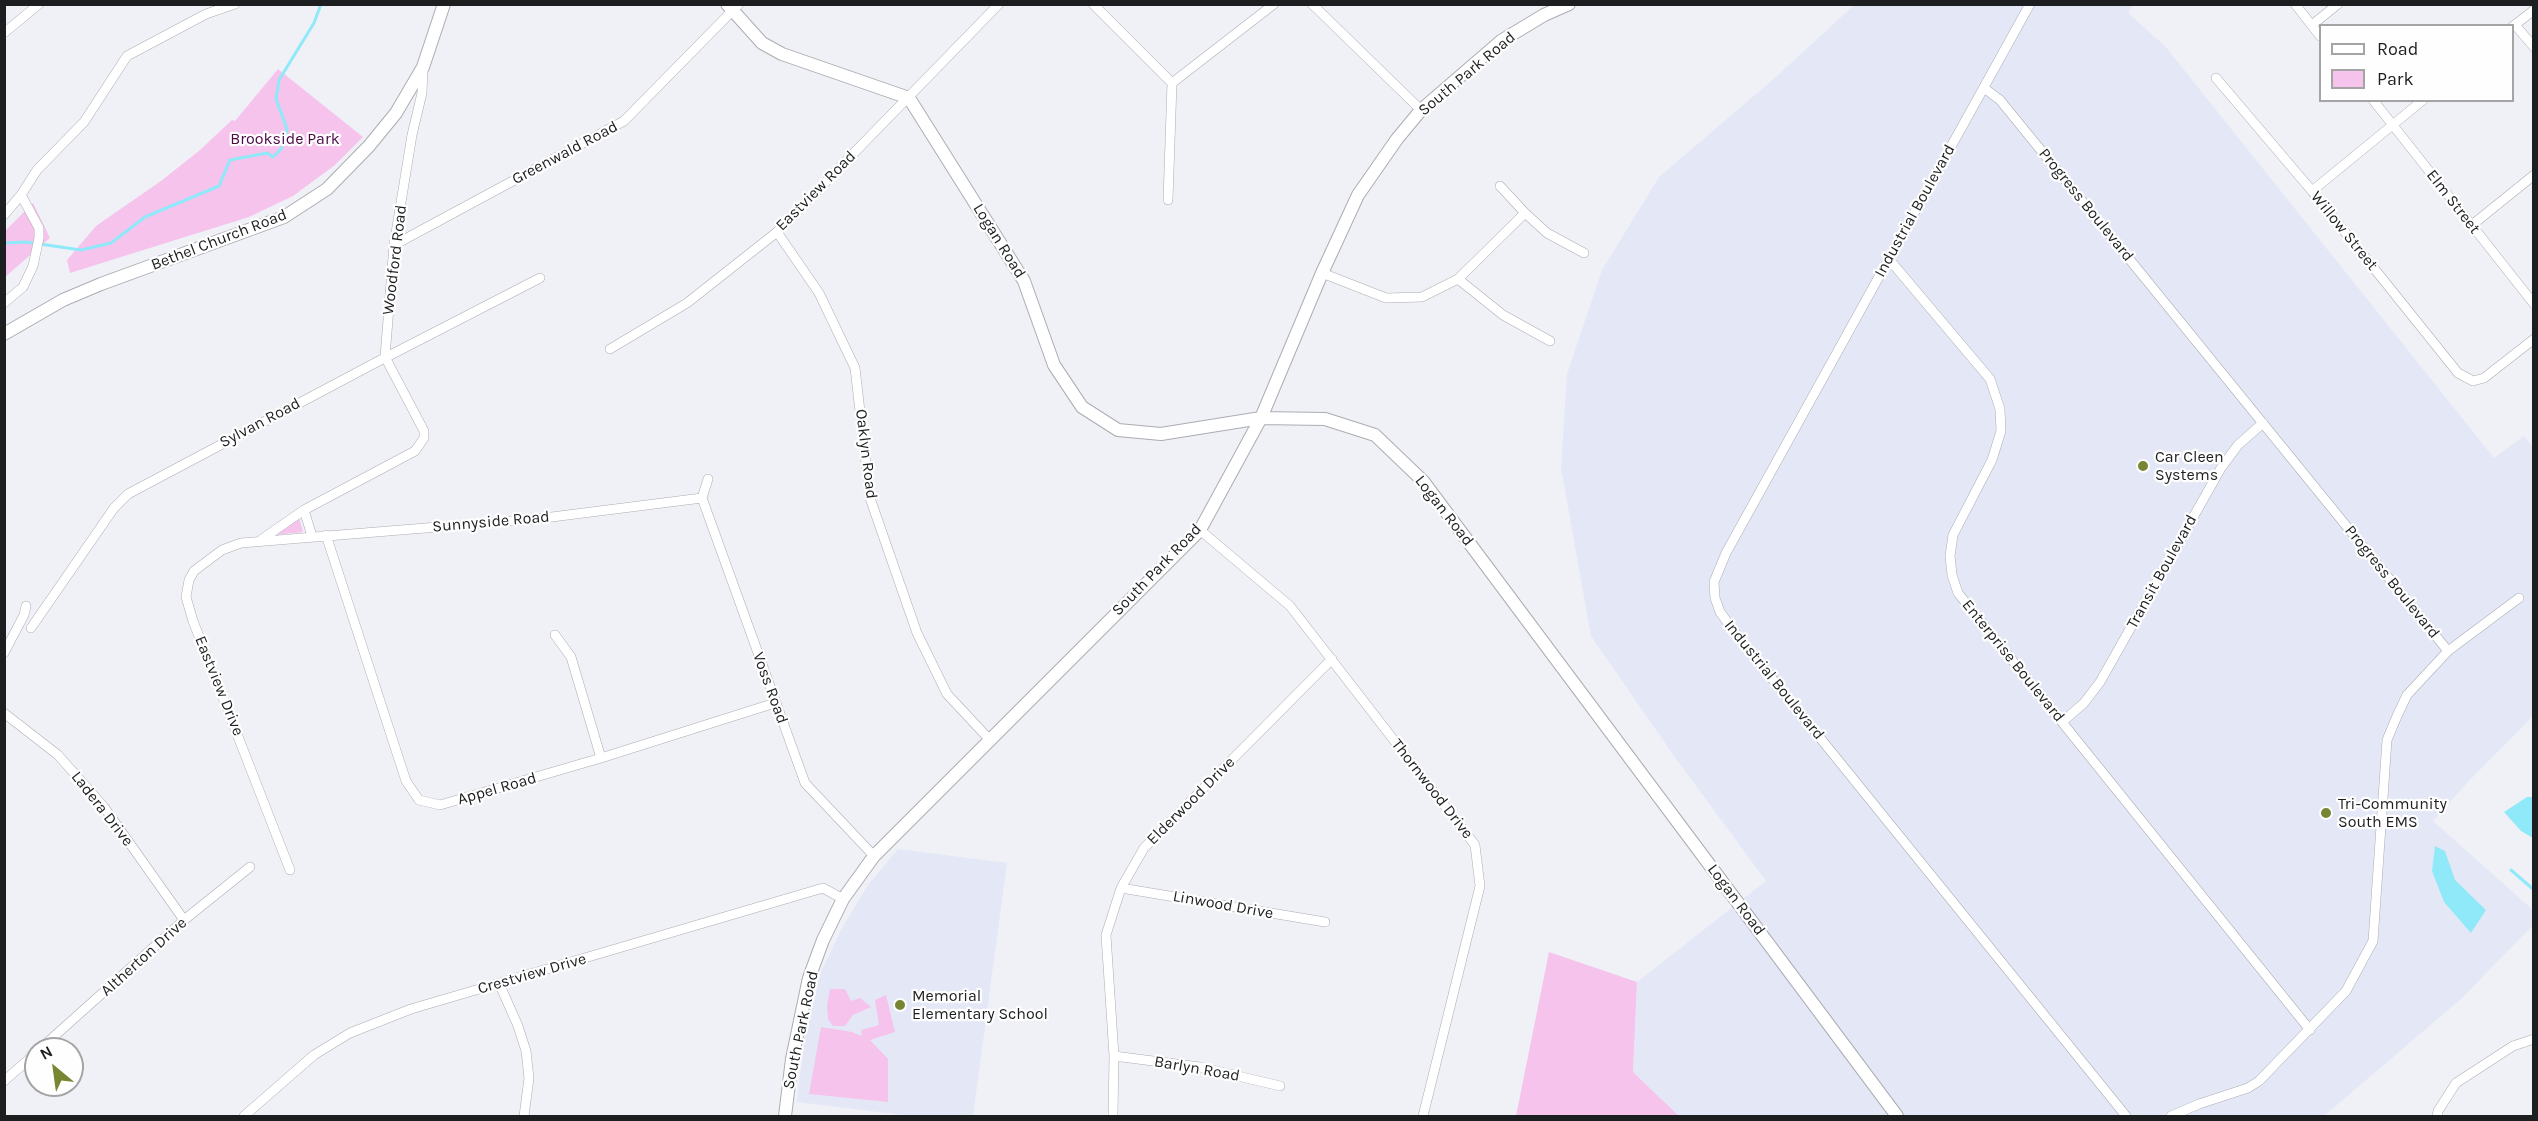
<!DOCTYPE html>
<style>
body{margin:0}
#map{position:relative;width:2538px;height:1121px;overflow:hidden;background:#eff1f7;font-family:Karla,sans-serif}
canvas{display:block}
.frame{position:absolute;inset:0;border:6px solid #1d1e20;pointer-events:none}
.legend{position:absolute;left:2319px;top:24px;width:195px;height:78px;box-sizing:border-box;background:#fefefe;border:2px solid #a4a4a5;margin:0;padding:8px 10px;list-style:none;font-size:18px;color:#1d1e20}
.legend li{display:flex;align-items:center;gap:12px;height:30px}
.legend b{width:30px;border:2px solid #a4a4a5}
.north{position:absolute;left:24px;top:1037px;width:60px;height:60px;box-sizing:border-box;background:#fefefe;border:2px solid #a4a4a5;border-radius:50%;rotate:331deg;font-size:16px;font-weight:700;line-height:24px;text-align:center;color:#1d1e20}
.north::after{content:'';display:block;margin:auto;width:21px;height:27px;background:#788634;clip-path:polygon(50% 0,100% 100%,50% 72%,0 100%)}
</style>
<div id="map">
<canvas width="2538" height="1121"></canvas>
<div class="frame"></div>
<ul class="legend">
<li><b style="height:8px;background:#fff"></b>Road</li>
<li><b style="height:16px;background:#f6c3ed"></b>Park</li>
</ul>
<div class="north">N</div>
</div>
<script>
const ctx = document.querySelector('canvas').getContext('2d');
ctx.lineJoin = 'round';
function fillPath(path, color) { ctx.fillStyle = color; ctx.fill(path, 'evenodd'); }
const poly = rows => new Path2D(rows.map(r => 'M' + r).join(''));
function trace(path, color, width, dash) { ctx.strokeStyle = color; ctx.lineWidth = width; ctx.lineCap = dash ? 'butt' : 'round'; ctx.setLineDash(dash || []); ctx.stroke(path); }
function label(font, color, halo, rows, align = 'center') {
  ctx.font = font + ' Karla,sans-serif'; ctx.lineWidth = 4.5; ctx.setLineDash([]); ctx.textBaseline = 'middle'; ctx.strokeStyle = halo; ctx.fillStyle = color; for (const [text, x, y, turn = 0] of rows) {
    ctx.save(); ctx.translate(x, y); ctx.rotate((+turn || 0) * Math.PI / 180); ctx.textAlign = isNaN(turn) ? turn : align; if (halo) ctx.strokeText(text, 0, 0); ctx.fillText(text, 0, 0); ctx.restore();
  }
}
fillPath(poly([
 [1854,5,2133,5,2128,13,2165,46,2494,458,2524,436,2533,447,2533,716,2467,783,2433,821,2533,910,2533,925,2461,999,2324,1116,1679,1116,1633,1072,1637,982,1766,881,1674,756,1591,636,1561,468,1567,374,1602,270,1659,177,1777,76],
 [898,849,1007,863,973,1116,911,1116,797,1102,805,1035,820,974,842,928,868,885]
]), '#e4e8f6');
fillPath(poly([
 [278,69,363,137,335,165,293,196,249,217,70,273,67,260,96,226,161,181,200,150,232,120,235,121],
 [33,203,50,238,5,277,5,231],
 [299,517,303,532,273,535],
 [1549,952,1637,982,1633,1072,1679,1116,1516,1116],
 [830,989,845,989,851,1001,860,998,871,1007,853,1015,845,1026,833,1026,828,1019,827,1006],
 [886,995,895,1032,870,1040,888,1059,888,1102,809,1094,821,1027,852,1032,862,1036,861,1030,879,1025,875,1000]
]), '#f6c3ed');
fillPath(poly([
 [2527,797,2533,797,2533,838,2521,831,2504,812],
 [2435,846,2445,851,2455,880,2486,910,2471,933,2444,902,2432,871]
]), '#90e9f8');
trace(poly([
 [4,243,26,242,81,250,111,243,145,217,219,186,230,160,267,153,273,157,282,148,287,129,276,99,279,80,314,23,321,4],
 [2511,870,2534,890]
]), '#90e9f8', 3);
const street = poly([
 [1093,4,1172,83,1274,4],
 [1312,4,1421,110],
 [2030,4,1726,553,1714,582,1715,598,1720,612,1736,634,2126,1116],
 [2295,4,2320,36],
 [2312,25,2338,4],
 [2515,25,2534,47],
 [2512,27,2534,10],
 [4,33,39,4],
 [2216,78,2312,191,2458,373,2473,381,2484,378,2534,339],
 [1984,88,2000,100,2448,651],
 [2373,100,2534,304],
 [1500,186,1525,213,1547,233,1584,253],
 [2312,191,2423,100],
 [1168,200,1172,83],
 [4,215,21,195,37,170,84,122,127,56,206,14,235,4],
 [2472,225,2534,175],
 [777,232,819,293,855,368,870,498,917,633,947,694,989,739],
 [394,245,624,121,739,4],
 [1888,258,1990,379,2000,409,2001,431,1992,460,1953,535,1950,556,1952,575,1958,593,2310,1030],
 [1322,273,1386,298,1422,297,1458,279,1525,213],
 [1458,279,1503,315,1550,341],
 [4,303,23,287,33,266,39,238,39,228,21,195],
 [610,349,687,303,777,232,999,4],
 [702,498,805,783,874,856],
 [702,498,708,479],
 [304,510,312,536],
 [1200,530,1290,606,1475,845,1480,886,1423,1116],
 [326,535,406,781,419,800,440,805,601,758,775,703],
 [262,539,304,510,415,451,424,438,424,431,385,357,394,245,412,135,422,93,423,69],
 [31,628,114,508,128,494,373,364,540,278],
 [555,635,571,657,601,758],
 [4,653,24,615,26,606],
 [4,713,58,755,104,807,184,920],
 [2062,722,2084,703,2100,682,2221,468,2238,445,2263,423],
 [290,870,193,621,186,597,189,580,194,571,222,550,241,543,536,519,702,498],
 [1121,888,1325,922],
 [499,983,518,1026,526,1051,529,1078,524,1116],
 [40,1049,184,920,250,867],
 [1114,1056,1200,1067,1280,1086],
 [4,1081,36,1053],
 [244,1116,314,1055,350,1033,411,1009,823,888,843,899],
 [1113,1116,1114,1056,1106,935,1121,888,1144,848,1332,659],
 [2171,1116,2199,1104,2248,1088,2259,1081,2346,991,2373,941,2387,740,2397,716,2407,695,2448,651,2519,598],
 [2437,1116,2438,1111,2456,1083,2513,1046,2534,1039]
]);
const secondary = poly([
 [727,4,762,43,782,54,909,98,1024,281,1054,365,1082,407,1118,430,1161,434,1261,418,1325,419,1375,435,1423,481,1897,1116],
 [4,334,63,300,101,284,284,217,327,189,369,146,396,113,423,67,444,4],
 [785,1116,792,1059,809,978,823,940,843,899,874,856,1200,530,1261,418,1322,273,1358,195,1397,139,1421,110,1501,41,1544,15,1569,4]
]);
trace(street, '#abadb2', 10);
trace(secondary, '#abadb2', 14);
trace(street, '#fff', 9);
trace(secondary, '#fff', 12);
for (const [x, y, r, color] of [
 [2143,466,6,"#788634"],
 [2326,813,6,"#788634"],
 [900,1005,6,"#788634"]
]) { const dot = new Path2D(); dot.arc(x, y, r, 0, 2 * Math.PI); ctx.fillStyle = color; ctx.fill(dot); trace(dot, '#fefefe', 2); }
label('16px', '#1d1e20', '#fefefe', [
 ["South Park Road",1467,74,-40],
 ["Greenwald Road",565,153,-28],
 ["Eastview Road",816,191,-45],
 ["Elm Street",2453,202,52],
 ["Progress Boulevard",2086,205,51],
 ["Industrial Boulevard",1915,211,-61],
 ["Willow Street",2344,231,51],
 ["Bethel Church Road",219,240,-21],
 ["Logan Road",999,241,58],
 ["Woodford Road",395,260,-83],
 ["Sylvan Road",260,423,-28],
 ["Oaklyn Road",866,454,83],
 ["Logan Road",1444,511,52],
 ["Sunnyside Road",491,522,-5],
 ["South Park Road",1157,570,-46],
 ["Transit Boulevard",2162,572,-61],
 ["Progress Boulevard",2392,582,51],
 ["Enterprise Boulevard",2013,661,51],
 ["Industrial Boulevard",1774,680,51],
 ["Eastview Drive",219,686,68],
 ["Voss Road",770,688,70],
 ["Appel Road",497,789,-16],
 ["Thornwood Drive",1432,789,52],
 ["Elderwood Drive",1191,801,-45],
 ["Ladera Drive",102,809,52],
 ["Logan Road",1736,900,53],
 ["Linwood Drive",1223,905,10],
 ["Altherton Drive",144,957,-42],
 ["Crestview Drive",532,974,-16],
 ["South Park Road",801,1030,-78],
 ["Barlyn Road",1197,1069,10]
]);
label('16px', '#4a0944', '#fefefe', [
 ["Brookside Park",285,139]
]);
label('16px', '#1d1e20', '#fefefe', [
 ["Car Cleen",2155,457],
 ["Systems",2155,475],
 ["Tri-Community",2338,804],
 ["South EMS",2338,822],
 ["Memorial",912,996],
 ["Elementary School",912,1014]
], 'left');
</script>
